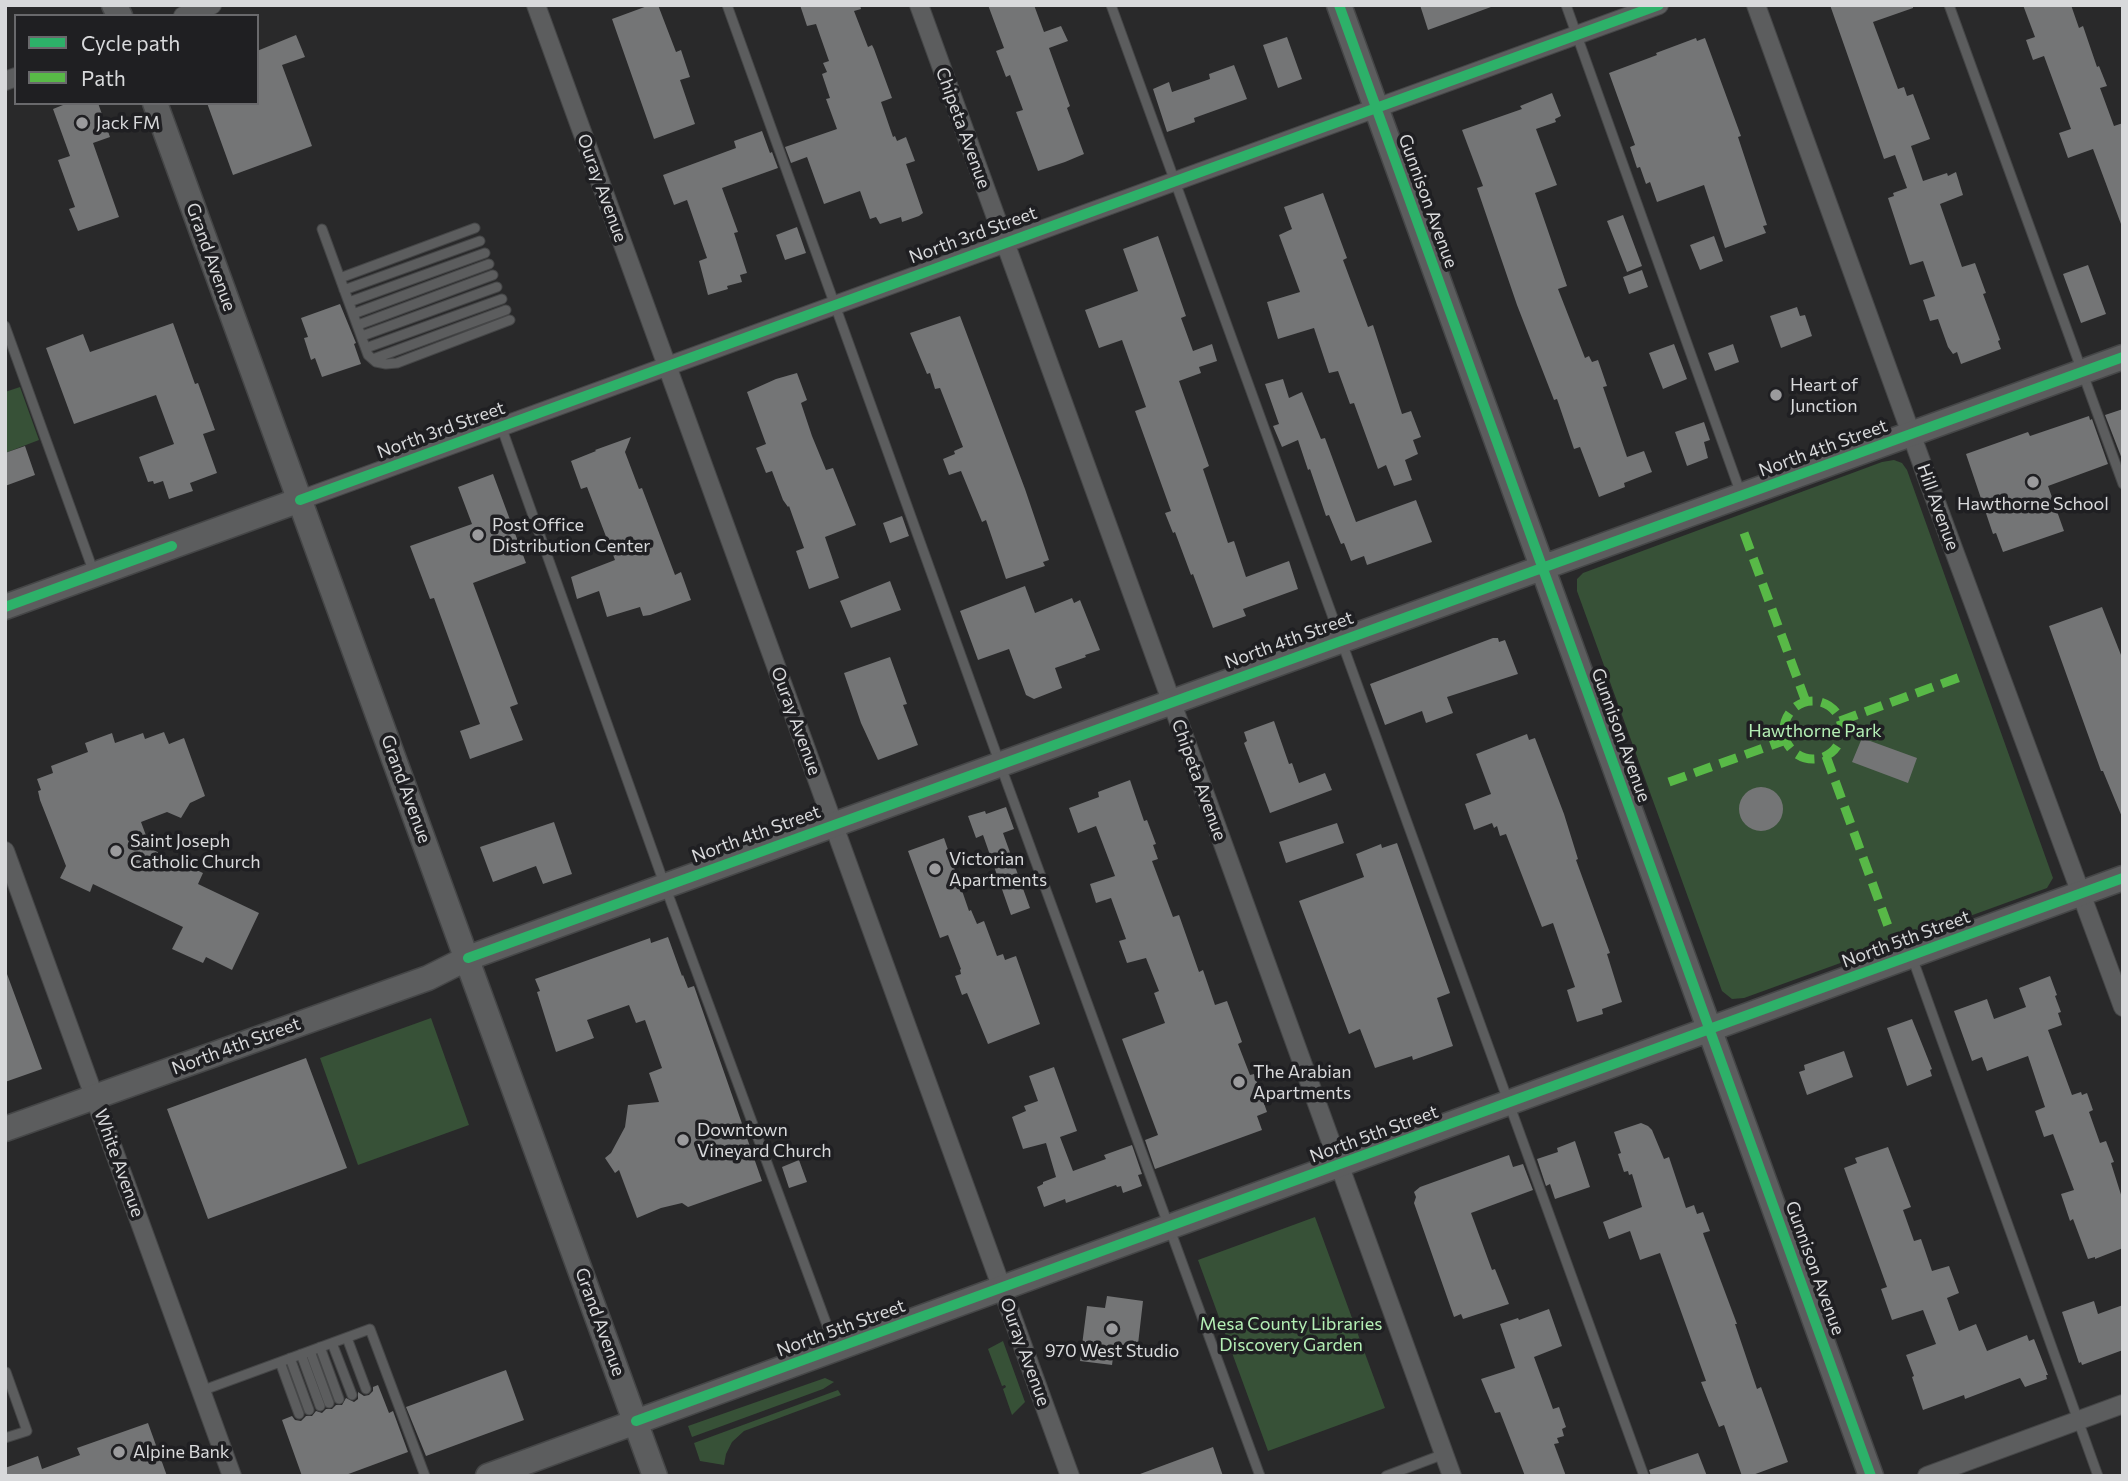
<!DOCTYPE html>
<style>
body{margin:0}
#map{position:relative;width:2128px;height:1481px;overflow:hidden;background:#29292a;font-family:Commissioner,sans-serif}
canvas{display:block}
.frame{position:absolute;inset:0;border:7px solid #d8d9db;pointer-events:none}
.legend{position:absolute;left:14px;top:14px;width:245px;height:91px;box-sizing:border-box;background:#1f1f22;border:2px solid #69696c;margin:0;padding:9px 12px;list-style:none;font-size:21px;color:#d8d9db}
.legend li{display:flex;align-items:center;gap:14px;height:35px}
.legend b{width:35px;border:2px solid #69696c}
</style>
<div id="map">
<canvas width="2128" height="1481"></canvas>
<div class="frame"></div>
<ul class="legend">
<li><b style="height:9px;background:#2db169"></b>Cycle path</li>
<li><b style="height:9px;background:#58b947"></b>Path</li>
</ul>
</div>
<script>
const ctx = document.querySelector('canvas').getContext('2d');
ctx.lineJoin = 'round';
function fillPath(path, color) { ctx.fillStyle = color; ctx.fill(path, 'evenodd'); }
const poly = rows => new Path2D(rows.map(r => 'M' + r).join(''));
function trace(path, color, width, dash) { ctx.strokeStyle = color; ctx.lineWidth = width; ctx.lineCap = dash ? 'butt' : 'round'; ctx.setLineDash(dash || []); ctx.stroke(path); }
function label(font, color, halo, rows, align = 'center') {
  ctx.font = font + ' Commissioner,sans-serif'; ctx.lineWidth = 7; ctx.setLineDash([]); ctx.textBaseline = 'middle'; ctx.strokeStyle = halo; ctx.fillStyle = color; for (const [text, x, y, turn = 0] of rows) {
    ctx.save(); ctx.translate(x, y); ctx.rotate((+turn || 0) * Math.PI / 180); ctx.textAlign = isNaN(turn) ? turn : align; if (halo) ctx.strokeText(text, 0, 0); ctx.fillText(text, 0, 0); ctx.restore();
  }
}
fillPath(poly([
 [20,387,39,440,5,453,5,392],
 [1894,460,1902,463,1907,470,2053,878,2047,888,1744,998,1732,999,1722,991,1577,591,1577,579,1583,573,1882,462],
 [431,1018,469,1125,358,1165,320,1058],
 [1315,1217,1385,1408,1268,1451,1198,1260],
 [1003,1341,1025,1402,1012,1415,1003,1389,1006,1387,1005,1385,1002,1386,988,1349],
 [825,1378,834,1382,823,1389,692,1437,688,1426],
 [838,1390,841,1395,744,1431,732,1442,726,1454,724,1465,700,1461,694,1443]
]), '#375137');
fillPath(poly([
 [650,5,658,5,676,52,681,50,690,77,680,80,695,124,654,139,612,19],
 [800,5,860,5,861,9,854,11,868,47,872,45,874,49,892,98,881,102,893,137,895,136,897,141,906,137,915,161,906,164,923,213,919,216,902,222,901,217,880,224,876,217,870,219,860,191,824,204,807,157,791,163,785,147,837,129,826,99,830,98,822,74,827,72,823,63,829,61,816,24,807,26],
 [988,5,1034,5,1044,32,1061,26,1068,41,1049,48,1070,106,1067,108,1084,154,1065,162,1038,171,1016,112,1023,110,1010,75,1006,77,996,51,1004,48],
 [1420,5,1491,5,1491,7,1428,30],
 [1830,5,1913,5,1913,8,1873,22,1898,89,1904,87,1907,96,1913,94,1930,139,1911,146,1923,181,1947,173,1948,176,1956,172,1963,195,1940,204,1962,267,1975,263,1986,293,1983,294,2000,340,1998,341,2001,349,1961,364,1957,352,1953,354,1948,347,1938,319,1930,321,1923,300,1935,296,1923,261,1910,265,1888,198,1894,196,1893,193,1907,188,1895,155,1884,159],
 [2023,5,2071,5,2079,28,2083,26,2097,67,2099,66,2107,86,2100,88,2114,126,2123,123,2123,224,2121,224,2093,149,2068,158,2059,133,2071,129,2044,56,2033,60,2026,40,2035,37],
 [296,35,305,57,282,65,312,146,233,175,207,103,257,103,257,51],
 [1287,37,1302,79,1278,88,1263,45],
 [1696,38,1697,41,1705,38,1741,136,1738,137,1767,225,1763,226,1766,233,1725,248,1704,185,1657,202,1650,182,1646,184,1640,167,1637,168,1630,147,1635,145,1609,73,1657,55,1656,53],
 [1234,65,1247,99,1194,118,1195,122,1167,132,1153,89,1169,82,1172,92,1210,79,1209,74],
 [1552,93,1561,116,1555,119,1556,122,1536,129,1557,185,1535,193,1567,286,1558,289,1585,358,1589,356,1592,362,1598,360,1607,386,1603,387,1627,457,1644,451,1652,472,1624,483,1625,487,1599,497,1580,447,1574,449,1557,399,1554,400,1517,305,1477,188,1483,186,1462,130,1522,109,1520,106],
 [68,103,98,103,110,137,93,143,119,217,78,231,69,209,75,207,58,160,70,156,53,109],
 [762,131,770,153,772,152,778,168,722,188,738,232,734,233,747,273,740,275,742,282,727,286,728,289,708,295,699,261,707,258,687,200,674,205,663,175,736,148,734,141],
 [1323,193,1347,258,1343,260,1368,327,1373,325,1402,414,1411,411,1421,437,1413,440,1418,454,1405,460,1412,480,1394,486,1386,465,1378,469,1354,403,1350,404,1338,371,1329,373,1314,328,1278,339,1267,302,1300,292,1279,235,1292,229,1284,207],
 [1623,215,1642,266,1627,272,1607,221],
 [797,227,806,253,785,260,776,235],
 [1158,236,1186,316,1181,318,1193,351,1212,344,1217,361,1199,367,1201,373,1179,381,1209,466,1203,469,1228,543,1234,541,1246,577,1289,561,1298,589,1243,609,1246,616,1213,628,1193,574,1191,575,1175,532,1173,533,1165,513,1171,511,1135,411,1146,407,1122,340,1099,348,1085,310,1138,291,1123,249],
 [1714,236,1723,261,1700,270,1690,245],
 [2088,265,2106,314,2081,323,2063,274],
 [1642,270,1648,287,1629,294,1623,277],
 [340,304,356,343,354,344,361,364,322,377,315,358,311,360,304,338,308,337,301,318],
 [1797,307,1800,316,1805,315,1812,336,1781,348,1770,316],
 [960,316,1025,489,1049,560,1043,562,1045,566,1006,579,986,520,982,522,961,471,949,475,943,459,955,454,954,451,963,447,940,388,935,389,930,373,927,374,910,333],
 [173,323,195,384,198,383,215,430,203,434,217,473,190,483,193,491,169,499,163,481,154,484,153,481,148,482,139,457,174,444,156,395,74,424,46,348,83,334,90,352],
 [1674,344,1687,379,1663,389,1649,353],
 [1733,344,1739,362,1715,371,1708,353],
 [797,373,807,400,801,403,812,436,826,470,833,468,856,525,825,537,839,578,809,589,796,551,804,548,789,506,788,507,783,500,772,471,766,473,756,448,766,444,747,392,776,379],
 [1283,379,1289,398,1302,392,1321,439,1325,438,1356,522,1416,500,1432,542,1367,565,1364,556,1351,561,1344,543,1341,544,1329,515,1326,516,1310,469,1308,470,1298,440,1282,447,1273,426,1279,424,1265,384],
 [2123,409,2123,459,2122,459,2105,415],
 [2089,416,2090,420,2092,419,2108,464,2048,486,2064,531,2003,552,1996,533,1993,534,1966,454,2028,432,2030,436],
 [1704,422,1710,440,1704,442,1708,458,1687,466,1675,432],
 [631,437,625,452,639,489,642,488,675,575,681,572,691,600,650,615,643,616,640,607,607,617,599,591,577,599,571,577,615,560,587,487,581,489,571,461,596,451,595,450],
 [25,446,35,475,5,486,5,453],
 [493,474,526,563,473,583,518,704,510,707,523,740,470,759,460,731,480,724,434,598,430,599,410,546,472,524,458,487],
 [902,516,909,536,890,543,883,523],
 [890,581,901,610,851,628,840,601],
 [1025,586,1035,613,1072,598,1074,603,1080,600,1100,650,1085,655,1086,657,1055,668,1062,688,1034,699,1026,695,1009,649,978,660,960,611],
 [2102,607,2123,660,2122,817,2103,771,2101,771,2049,626],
 [1493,638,1498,638,1499,642,1505,640,1518,674,1447,697,1453,713,1426,723,1422,711,1385,725,1370,684],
 [890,657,907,704,903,705,918,745,878,760,861,723,844,673],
 [1274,721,1289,764,1292,763,1299,783,1325,773,1332,790,1270,813,1244,743,1247,741,1244,732],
 [164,732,169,744,184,738,205,796,190,803,181,818,167,812,141,822,151,849,203,873,198,884,259,913,232,970,206,957,203,963,172,949,183,927,93,884,90,892,60,878,66,866,40,800,38,791,41,790,37,779,53,773,51,766,88,752,85,743,112,733,115,743,143,733,145,739],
 [1527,734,1529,740,1535,738,1564,814,1578,859,1576,860,1610,953,1607,954,1622,1002,1602,1009,1603,1014,1577,1022,1567,990,1575,987,1553,923,1542,927,1506,834,1500,836,1497,826,1494,828,1492,823,1474,830,1465,804,1491,794,1476,754],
 [1862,738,1917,758,1908,783,1852,762],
 [1130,780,1144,821,1147,820,1156,844,1153,845,1158,859,1152,861,1173,917,1179,915,1199,972,1203,970,1215,1005,1227,1001,1242,1042,1238,1044,1250,1075,1254,1074,1267,1112,1257,1116,1262,1130,1155,1169,1145,1140,1158,1135,1122,1039,1165,1023,1154,993,1159,991,1146,958,1127,963,1119,941,1126,939,1111,898,1096,903,1090,884,1115,876,1096,826,1078,833,1069,808,1099,797,1098,792],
 '1739 809a22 22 0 1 1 44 0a22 22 0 1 1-44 0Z',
 [1006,807,1014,829,1003,833,1030,908,1011,915,983,835,976,838,968,816,985,811,986,814],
 [554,822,572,874,543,884,536,866,493,882,480,847],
 [1337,823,1344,843,1286,863,1279,842],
 [944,838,969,911,971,910,977,924,984,921,997,956,1003,954,1005,960,1016,956,1040,1024,988,1044,967,993,962,995,955,976,961,974,960,970,961,969,948,935,940,938,908,851],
 [1397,843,1450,993,1437,998,1453,1046,1413,1060,1412,1056,1375,1068,1360,1029,1349,1034,1299,901,1364,877,1356,854,1381,844,1382,848],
 [668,937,682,976,683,975,688,988,694,986,762,1181,688,1207,682,1203,661,1208,637,1218,619,1170,615,1173,605,1158,611,1153,625,1127,628,1105,659,1102,649,1073,662,1068,645,1020,636,1023,629,1005,587,1020,594,1038,556,1052,537,992,540,991,535,979,650,938,651,943],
 [5,974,7,974,42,1069,5,1082],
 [2050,976,2057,995,2055,996,2061,1012,2058,1013,2062,1025,2048,1030,2072,1095,2081,1092,2082,1095,2087,1093,2093,1110,2089,1112,2100,1143,2106,1141,2114,1162,2111,1163,2123,1201,2123,1248,2095,1259,2095,1257,2088,1259,2073,1219,2070,1221,2061,1194,2074,1190,2053,1134,2044,1137,2035,1111,2045,1107,2028,1056,1987,1071,1982,1057,1972,1061,1954,1011,1987,999,1994,1019,2026,1007,2019,988],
 [1912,1019,1932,1069,1930,1070,1932,1076,1907,1086,1887,1028],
 [1844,1051,1853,1077,1807,1095,1799,1072,1805,1070,1804,1065],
 [306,1058,347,1168,208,1219,167,1109],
 [1054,1067,1077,1131,1060,1137,1073,1171,1106,1159,1104,1155,1132,1145,1142,1174,1138,1175,1142,1186,1123,1193,1121,1186,1117,1187,1116,1185,1066,1203,1065,1199,1044,1207,1037,1187,1043,1184,1043,1182,1056,1177,1046,1143,1023,1149,1012,1117,1026,1111,1024,1106,1038,1101,1029,1076],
 [1641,1123,1648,1126,1652,1130,1664,1159,1669,1157,1686,1208,1694,1205,1697,1214,1703,1212,1710,1231,1703,1233,1704,1236,1737,1324,1735,1324,1756,1386,1757,1389,1761,1387,1788,1462,1750,1476,1742,1476,1724,1425,1719,1427,1708,1400,1701,1382,1706,1381,1660,1253,1640,1260,1630,1231,1609,1239,1603,1222,1642,1207,1632,1174,1629,1175,1628,1171,1624,1172,1618,1154,1621,1153,1614,1132],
 [1575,1141,1590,1187,1555,1199,1550,1184,1546,1186,1537,1159,1558,1152,1557,1148],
 [1888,1147,1911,1207,1903,1210,1914,1241,1921,1239,1932,1271,1949,1266,1959,1293,1947,1298,1959,1331,1976,1324,1987,1351,2027,1335,2029,1341,2034,1339,2048,1375,2046,1375,2047,1379,2025,1387,2020,1378,1965,1399,1964,1395,1923,1410,1912,1377,1914,1376,1906,1355,1936,1344,1923,1310,1892,1320,1881,1289,1887,1287,1844,1168,1857,1163,1855,1158],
 [1509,1155,1513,1167,1523,1164,1533,1190,1471,1213,1492,1270,1495,1269,1509,1304,1463,1319,1461,1314,1454,1317,1414,1203,1416,1197,1414,1192,1420,1187],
 [799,1160,807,1182,789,1188,782,1167],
 [1107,1296,1143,1301,1137,1353,1114,1350,1112,1365,1080,1361,1087,1306,1105,1308],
 [2094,1301,2098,1314,2123,1305,2123,1350,2082,1365,2081,1362,2079,1363,2062,1312],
 [1549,1309,1562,1346,1534,1357,1553,1409,1559,1407,1566,1427,1562,1429,1564,1436,1557,1438,1559,1443,1554,1444,1566,1476,1525,1476,1500,1412,1495,1413,1481,1379,1515,1368,1500,1324,1518,1318,1519,1320],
 [506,1370,524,1420,426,1456,406,1407],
 [378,1385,389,1413,393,1411,408,1452,343,1476,302,1476,282,1420,292,1416,295,1420,301,1421,306,1416,312,1416,316,1411,322,1413,326,1409,332,1409,336,1405,342,1405,346,1398,354,1402,358,1399,358,1392,364,1396,369,1395,373,1391,373,1387],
 [148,1423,167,1476,5,1476,5,1468,38,1456,42,1469,80,1455,77,1448],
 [1213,1447,1223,1476,1140,1476,1140,1474],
 [1698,1453,1707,1476,1651,1476,1649,1470]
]), '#747576');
const lane = poly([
 [727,5,1000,764,1260,1476],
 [1111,5,1644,1476],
 [1566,5,1741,494],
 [1949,5,2123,484],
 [322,229,368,355,376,362,386,364,397,363,510,320],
 [340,278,475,228],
 [344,290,480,241],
 [349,302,485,253],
 [353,314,489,264],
 [358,325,493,275],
 [5,326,94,573],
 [362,336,497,287],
 [366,348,502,299],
 [373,359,506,310],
 [501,426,665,886,835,1347],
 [1912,957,2098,1476],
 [347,1338,366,1389],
 [332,1343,352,1395],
 [320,1347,339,1399],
 [310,1351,329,1403],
 [301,1354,320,1406],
 [290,1358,309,1410],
 [280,1362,299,1414],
 [201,1391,370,1329,425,1476],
 [5,1438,27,1431,6,1372],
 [1386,1476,1444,1454]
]);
const street = poly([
 [536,5,1070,1476],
 [919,5,1452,1476],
 [1756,5,1926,475,2123,1007],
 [183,16,212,5],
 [5,81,16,77],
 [300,500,1659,5],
 [5,851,232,1476],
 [1927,1476,2123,1404]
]);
const secondary = poly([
 [114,5,120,16],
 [1339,5,1871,1476],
 [155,103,655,1476],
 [5,607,300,500],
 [5,1129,428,978,468,958,665,886,2123,357],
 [488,1476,2123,878]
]);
trace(lane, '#454647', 11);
trace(street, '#454647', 20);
trace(secondary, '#454647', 27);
trace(lane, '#5c5d5e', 9);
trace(street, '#5c5d5e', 18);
trace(secondary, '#5c5d5e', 24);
trace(poly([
 [1744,533,1806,702],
 '1784 730a29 29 0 1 1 58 0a29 29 0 1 1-58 0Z',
 [1840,721,1963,676],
 [1826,756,1888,926],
 [1669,782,1786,740]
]), '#58b947', 9, [18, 9]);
trace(poly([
 [1339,5,1871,1476],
 [300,500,1659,5],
 [5,607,172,546],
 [468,958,2123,357],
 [636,1421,2123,878]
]), '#2db169', 10);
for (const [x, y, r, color] of [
 [82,123,7,"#9b9b9d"],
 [1776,395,7,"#9b9b9d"],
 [2033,482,7,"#9b9b9d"],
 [478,535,7,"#9b9b9d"],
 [116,851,7,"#9b9b9d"],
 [935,869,7,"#9b9b9d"],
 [1239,1082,7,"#9b9b9d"],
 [683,1140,7,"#9b9b9d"],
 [1112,1329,7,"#9b9b9d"],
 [119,1452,7,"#9b9b9d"]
]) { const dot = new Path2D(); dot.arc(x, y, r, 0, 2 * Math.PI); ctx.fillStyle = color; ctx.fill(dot); trace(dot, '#1f1f22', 2.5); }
label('18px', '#d8d9db', '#1f1f22', [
 ["Jack FM",96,123],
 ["Heart of",1790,385],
 ["Junction",1790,406],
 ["Hawthorne School",2033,504,"center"],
 ["Post Office",492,525],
 ["Distribution Center",492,546],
 ["Saint Joseph",130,841],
 ["Catholic Church",130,862],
 ["Victorian",949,859],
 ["Apartments",949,880],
 ["The Arabian",1253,1072],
 ["Apartments",1253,1093],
 ["Downtown",697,1130],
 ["Vineyard Church",697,1151],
 ["970 West Studio",1112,1351,"center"],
 ["Alpine Bank",133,1452]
], 'left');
label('18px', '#d8d9db', '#1f1f22', [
 ["Chipeta Avenue",963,128,70],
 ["Ouray Avenue",602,188,70],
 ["Gunnison Avenue",1428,201,70],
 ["North 3rd Street",973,235,-20],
 ["Grand Avenue",211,257,70],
 ["North 3rd Street",441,430,-20],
 ["North 4th Street",1823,448,-20],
 ["Hill Avenue",1938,507,70],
 ["North 4th Street",1289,640,-20],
 ["Ouray Avenue",796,721,70],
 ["Gunnison Avenue",1621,735,70],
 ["Chipeta Avenue",1199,780,70],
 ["Grand Avenue",406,789,70],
 ["North 4th Street",756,834,-20],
 ["North 5th Street",1906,939,-20],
 ["North 4th Street",236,1046,-20],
 ["North 5th Street",1374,1134,-20],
 ["White Avenue",119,1163,70],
 ["Gunnison Avenue",1815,1268,70],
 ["Grand Avenue",600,1322,70],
 ["North 5th Street",841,1328,-20],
 ["Ouray Avenue",1025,1352,70]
]);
label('18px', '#b4efb5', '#1f1f22', [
 ["Hawthorne Park",1815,731],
 ["Mesa County Libraries",1291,1324],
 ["Discovery Garden",1291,1345]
]);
</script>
